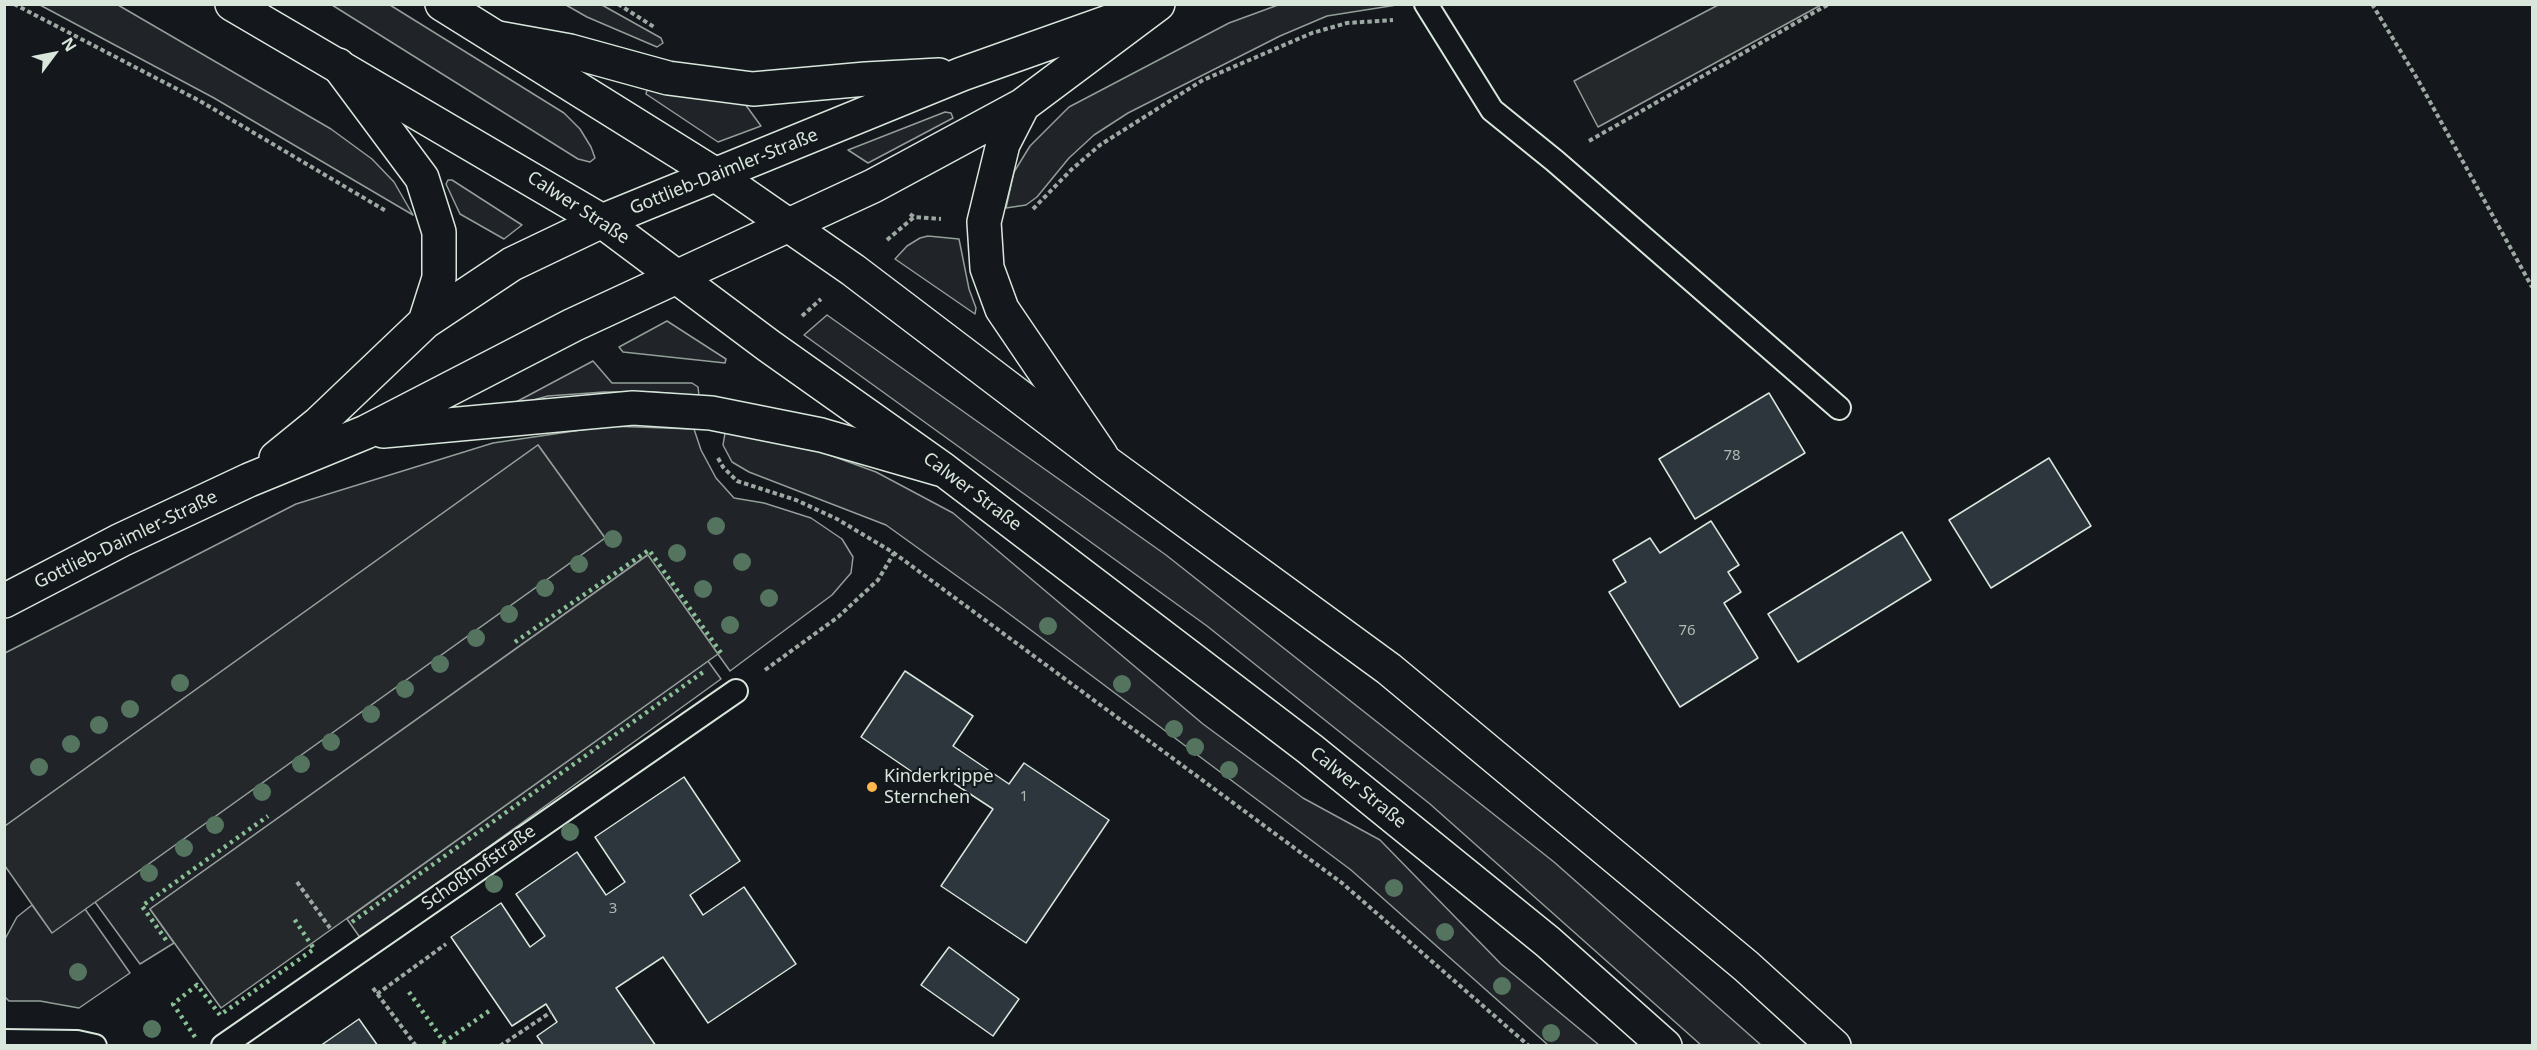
<!DOCTYPE html>
<meta charset="utf-8">
<style>
body{margin:0}
#map{position:relative;width:2537px;height:1050px;overflow:hidden;background:#14181c;font-family:"Noto Sans",sans-serif}
canvas{display:block}
.frame{position:absolute;inset:0;border:6px solid #d8e6dc;pointer-events:none}
.north{position:absolute;left:24px;top:24px;width:60px;height:60px;-webkit-text-stroke:4px #14181c;paint-order:stroke;rotate:58deg;font-size:16px;font-weight:700;line-height:24px;text-align:center;color:#d8e6dc}
.north::after{content:'';display:block;margin:auto;width:21px;height:27px;background:#d8e6dc;clip-path:polygon(50% 0,100% 100%,50% 72%,0 100%)}
</style>
<div id="map">
<canvas width="2537" height="1050"></canvas>
<div class="frame"></div>
<div class="north">N</div>
</div>
<script>
const ctx = document.querySelector('canvas').getContext('2d');
ctx.lineJoin = 'round';
function fillPath(path, color) { ctx.fillStyle = color; ctx.fill(path, 'evenodd'); }
const poly = rows => new Path2D(rows.map(r => 'M' + r).join(''));
function trace(path, color, width, dash) { ctx.strokeStyle = color; ctx.lineWidth = width; ctx.lineCap = dash ? 'butt' : 'round'; ctx.setLineDash(dash || []); ctx.stroke(path); }
function label(font, color, halo, rows, align = 'center') {
  ctx.font = font + ' "Noto Sans",sans-serif'; ctx.lineWidth = 4.5; ctx.setLineDash([]); ctx.textBaseline = 'middle'; ctx.strokeStyle = halo; ctx.fillStyle = color; for (const [text, x, y, turn = 0] of rows) {
    ctx.save(); ctx.translate(x, y); ctx.rotate((+turn || 0) * Math.PI / 180); ctx.textAlign = isNaN(turn) ? turn : align; if (halo) ctx.strokeText(text, 0, 0); ctx.fillText(text, 0, 0); ctx.restore();
  }
}
const green = poly([
 [1403,4,1327,16,1280,36,1128,113,1094,135,1069,158,1037,197,1026,205,1006,208,1014,172,1030,146,1069,107,1229,23,1278,5,1403,4],
 [40,5,118,5,331,129,372,159,394,182,413,215,214,98,40,5],
 [332,5,390,5,564,113,580,129,591,147,595,158,590,162,578,159,332,5],
 [566,5,602,5,661,38,663,43,657,47,587,17,566,5],
 [651,89,692,98,745,104,761,126,718,142,646,94,647,90,651,89],
 [945,112,951,113,953,118,868,163,848,150,945,112],
 [448,180,452,180,522,225,504,239,460,214,446,184,448,180],
 [928,236,959,239,969,289,976,308,975,314,895,259,907,246,920,238,928,236],
 [827,315,1166,555,1554,862,1761,1045,1701,1045,1430,804,1207,626,804,335,827,315],
 [667,321,726,359,725,363,623,352,619,347,667,321],
 [593,361,612,383,692,383,698,387,699,396,653,392,604,392,548,396,515,405,516,402,593,361],
 [608,426,694,429,701,450,716,478,734,498,764,503,811,518,842,539,853,557,851,573,832,595,730,671,647,555,150,909,174,943,140,964,95,902,605,538,538,445,5,826,5,653,296,504,493,443,608,426],
 [725,433,771,439,816,450,876,472,953,513,1203,724,1303,798,1380,840,1501,964,1599,1045,1548,1045,1351,870,1000,607,886,525,749,472,732,462,723,445,725,433],
 [708,661,721,679,361,939,347,919,708,661],
 [32,905,52,932,85,909,130,973,79,1008,40,1001,9,1001,5,997,5,939,17,917,32,905]
]);
fillPath(green, '#202428');
trace(green, '#939e99', 1.5);
const parking = poly([
 [1720,4,1821,5,1598,127,1574,81,1720,4],
 [538,445,605,538,52,933,5,866,5,826,538,445],
 [648,555,718,654,221,1008,150,909,648,555]
]);
fillPath(parking, '#24282b');
trace(parking, '#939e99', 1.5);
const building = poly([
 [1769,393,1805,453,1695,519,1659,459,1769,393],
 [2049,458,2091,526,1991,588,1949,520,2049,458],
 [1711,521,1739,565,1728,572,1741,592,1724,603,1758,658,1680,707,1609,592,1626,582,1613,560,1650,538,1660,553,1711,521],
 [1902,532,1931,580,1798,662,1768,614,1902,532],
 [905,671,973,716,953,746,1009,784,1024,763,1109,820,1026,943,941,886,993,809,935,771,927,782,861,737,905,671],
 [684,777,740,861,690,895,703,915,744,887,796,964,708,1023,663,957,616,988,656,1046,544,1046,537,1036,557,1022,546,1004,512,1026,451,937,501,903,530,947,545,936,516,894,577,852,606,895,625,882,595,837,684,777],
 [949,947,1019,999,993,1036,921,985,949,947],
 [359,1019,378,1046,320,1046,359,1019]
]);
fillPath(building, '#2c363c');
trace(building, '#d8e6dc', 1.5);
const service = poly([
 [1426,4,1492,110,1555,161,1839,408],
 [4,1041,77,1042,95,1046],
 [223,1046,736,691]
]);
const secondary = poly([
 [498,38,570,51,668,78,753,89,866,79,939,75],
 [338,65,422,178,439,232,439,278,425,322],
 [1023,105,1003,144,984,222,987,268,1002,309,1101,455],
 [383,431,633,408,711,413,821,435,939,469],
 [276,458,319,423,425,322,512,264,602,221,962,74,1128,15],
 [4,601,121,540,249,480,366,432,573,325,873,186,1023,105,1158,4]
]);
const primary = poly([
 [232,4,602,221,769,346,944,470,1310,749,1548,942,1665,1046],
 [442,4,716,175,853,270,1107,463,1389,669,1746,966,1834,1046]
]);
trace(service, '#d8e6dc', 26);
trace(secondary, '#d8e6dc', 36);
trace(primary, '#d8e6dc', 36);
trace(poly([
 [14,4,200,101,386,211],
 [618,4,654,27],
 [2372,4,2418,80,2532,287],
 [1589,141,1829,4],
 [1033,209,1071,170,1100,145,1203,80,1312,33,1347,23,1393,20],
 [910,214,914,217,941,219],
 [887,240,914,217],
 [802,316,821,299],
 [718,458,723,467,737,481,796,500,837,519,894,553,1342,883,1529,1046],
 [765,670,838,617,878,580,894,553],
 [297,882,330,928],
 [373,988,416,1046],
 [377,994,446,944],
 [500,1046,551,1012]
]), '#9da8a2', 4, [4.5, 3]);
trace(service, '#14181c', 22);
trace(secondary, '#14181c', 33);
trace(primary, '#14181c', 33);
trace(poly([
 [515,642,649,550,721,653],
 [352,922,706,670],
 [166,940,142,906,268,816],
 [409,992,444,1042,492,1009],
 [195,1037,173,1004,197,985,220,1015,314,949,293,917]
]), '#8ac095', 4.5, [3, 4.5]);
ctx.fillStyle = '#55745f';
for (const [x, y] of [
 [716,526],
 [613,539],
 [677,553],
 [742,562],
 [579,564],
 [545,588],
 [703,589],
 [769,598],
 [509,614],
 [730,625],
 [1048,626],
 [476,638],
 [440,664],
 [180,683],
 [1122,684],
 [405,689],
 [130,709],
 [371,714],
 [99,725],
 [1174,729],
 [331,742],
 [71,744],
 [1195,747],
 [301,764],
 [39,767],
 [1229,770],
 [262,792],
 [215,825],
 [570,832],
 [184,848],
 [149,873],
 [494,884],
 [1394,888],
 [1445,932],
 [78,972],
 [1502,986],
 [152,1029],
 [1551,1033]
]) { ctx.beginPath(); ctx.arc(x, y, 9, 0, 2 * Math.PI); ctx.fill(); }
for (const [x, y, r, color] of [
 [872,787,6,"#ffb74d"]
]) { const dot = new Path2D(); dot.arc(x, y, r, 0, 2 * Math.PI); ctx.fillStyle = color; ctx.fill(dot); trace(dot, '#14181c', 2); }
label('15px', '#adbab4', null, [
 ["78",1732,456],
 ["76",1687,631],
 ["1",1024,797],
 ["3",613,909]
]);
label('18px', '#d8e6dc', '#14181c', [
 ["Gottlieb-Daimler-Straße",724,172,-22],
 ["Calwer Straße",578,208,33],
 ["Calwer Straße",972,492,37],
 ["Gottlieb-Daimler-Straße",126,540,-26],
 ["Calwer Straße",1358,788,39],
 ["Schoßhofstraße",479,868,-35]
]);
label('18px', '#d8e6dc', '#14181c', [
 ["Kinderkrippe",884,777],
 ["Sternchen",884,798]
], 'left');
</script>
